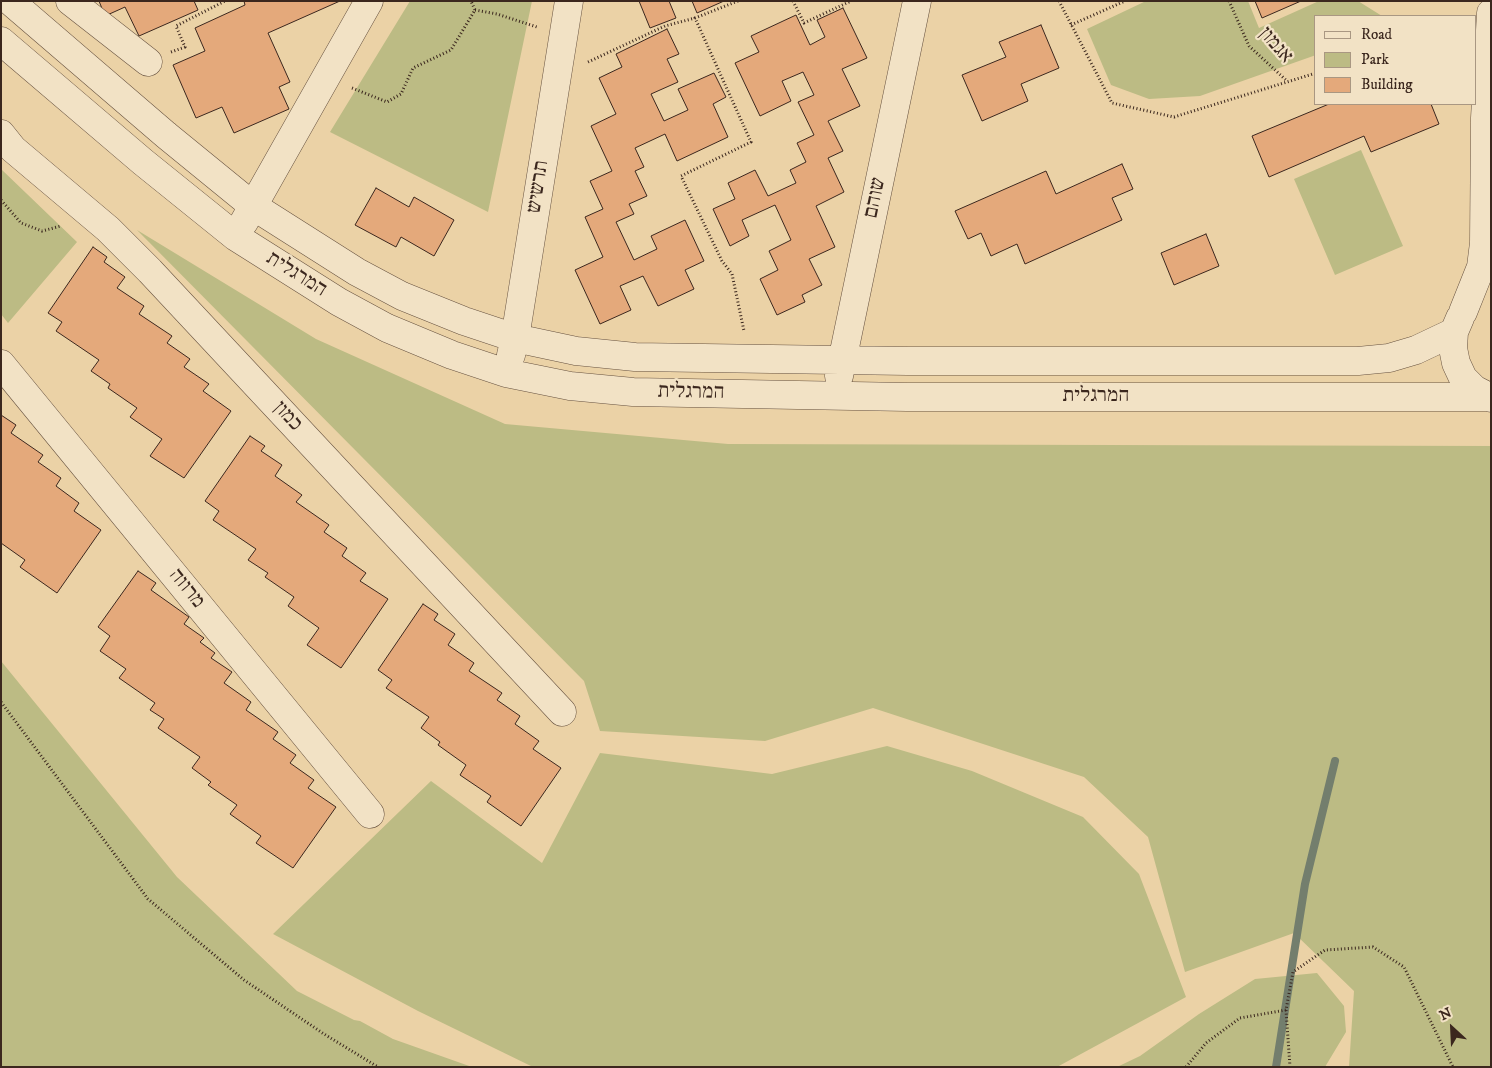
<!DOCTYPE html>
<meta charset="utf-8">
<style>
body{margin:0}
#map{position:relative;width:1492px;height:1068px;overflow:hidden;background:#ebd2a6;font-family:"IM FELL DW Pica",serif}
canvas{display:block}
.frame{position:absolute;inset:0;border:2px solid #3b271e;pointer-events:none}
.legend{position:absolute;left:1314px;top:15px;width:162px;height:90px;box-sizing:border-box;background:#f2e2c5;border:1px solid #a99782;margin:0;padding:6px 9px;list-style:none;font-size:15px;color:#3b271e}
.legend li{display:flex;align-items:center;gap:10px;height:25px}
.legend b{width:25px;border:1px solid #a99782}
.north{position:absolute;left:1427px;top:1003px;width:50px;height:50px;-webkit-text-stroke:4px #f2e2c5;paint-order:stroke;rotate:335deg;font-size:14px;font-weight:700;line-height:20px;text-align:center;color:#3b271e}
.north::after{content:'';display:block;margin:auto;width:18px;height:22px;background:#3b271e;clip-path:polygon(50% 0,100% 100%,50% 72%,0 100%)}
</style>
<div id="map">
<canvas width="1492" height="1068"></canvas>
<div class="frame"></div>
<ul class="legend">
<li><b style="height:6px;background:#f2e2c5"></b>Road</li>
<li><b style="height:14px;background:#bcbb84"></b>Park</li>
<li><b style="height:14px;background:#e4a97b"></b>Building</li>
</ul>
<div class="north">N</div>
</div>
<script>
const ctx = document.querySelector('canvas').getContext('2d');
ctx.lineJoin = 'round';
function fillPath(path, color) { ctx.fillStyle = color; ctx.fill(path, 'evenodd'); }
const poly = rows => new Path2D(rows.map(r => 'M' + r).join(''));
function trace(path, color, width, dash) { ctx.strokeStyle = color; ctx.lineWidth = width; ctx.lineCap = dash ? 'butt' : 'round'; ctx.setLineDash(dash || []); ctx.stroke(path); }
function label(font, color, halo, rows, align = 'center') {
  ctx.font = font + ' "IM FELL DW Pica","Frank Ruhl Libre",serif'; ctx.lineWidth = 4.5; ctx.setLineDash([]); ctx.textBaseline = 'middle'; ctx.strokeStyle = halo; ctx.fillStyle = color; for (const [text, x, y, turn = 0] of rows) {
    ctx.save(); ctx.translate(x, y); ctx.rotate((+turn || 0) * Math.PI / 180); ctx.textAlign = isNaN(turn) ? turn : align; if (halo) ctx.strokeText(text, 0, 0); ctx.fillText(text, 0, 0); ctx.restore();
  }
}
fillPath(poly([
 [410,1,532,1,488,212,330,132],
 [1146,1,1248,1,1259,28,1319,1,1358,1,1382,16,1316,16,1316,55,1200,96,1149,99,1111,85,1087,29],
 [1361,150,1403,246,1335,275,1294,179],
 [1,169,77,242,8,323,1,314],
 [137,230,316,339,505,424,728,444,1491,446,1491,1067,1349,1067,1354,991,1294,933,1185,972,1148,837,1084,777,873,708,765,741,600,731,584,681],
 [1,661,177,877,297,991,354,1020,360,1021,393,1039,472,1067,1,1067],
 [887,746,972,771,1083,817,1139,874,1186,997,1057,1067,533,1067,418,1011,273,934,431,781,542,863,600,753,772,774],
 [1317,973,1344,1006,1346,1032,1325,1067,1117,1067,1140,1056,1199,1014,1255,979]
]), '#bcbb84');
trace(poly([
 [1276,1067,1305,884,1335,761]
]), '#737e6d', 8);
const building = poly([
 [99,1,194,1,198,10,139,36,125,7,105,16,99,1],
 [244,1,340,1,268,33,290,82,279,87,289,109,234,133,222,107,196,118,173,65,205,51,195,28,245,5,244,1],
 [639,1,669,1,676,18,650,28,639,1],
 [692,1,724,1,697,13,692,1],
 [1255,1,1301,1,1262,18,1255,1],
 [843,8,867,58,842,69,860,106,828,121,843,151,828,158,844,192,816,206,835,247,809,259,822,285,802,295,805,302,777,315,760,279,778,270,769,251,791,240,775,205,742,220,749,236,730,246,713,209,735,199,728,183,755,170,768,196,796,183,790,170,806,162,797,143,814,135,798,102,814,95,803,72,782,81,791,101,760,116,735,63,759,52,751,36,796,15,810,45,825,37,817,20,843,8],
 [1041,25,1059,68,1021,84,1028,101,982,121,962,75,1006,57,999,42,1041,25],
 [667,29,679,54,667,59,678,82,651,94,664,121,688,110,678,89,714,73,726,97,713,104,728,137,677,161,665,134,635,148,644,167,635,171,647,196,629,204,634,214,616,222,634,260,657,249,651,236,685,220,704,261,685,270,694,289,658,306,643,276,620,286,631,310,600,324,575,270,603,257,585,217,603,209,590,181,612,171,591,126,616,114,599,78,622,67,616,54,667,29],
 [1329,104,1431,104,1439,124,1371,152,1364,136,1269,177,1252,136,1329,104],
 [1122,164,1133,189,1112,198,1122,220,1025,264,1017,244,991,256,981,233,968,239,955,211,1046,171,1056,194,1122,164],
 [376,188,409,207,414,197,454,220,434,256,401,237,396,247,355,225,376,188],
 [1206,234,1219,266,1174,285,1161,253,1206,234],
 [93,247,107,257,104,262,125,277,117,288,144,306,139,314,172,336,167,343,190,359,184,367,209,384,203,391,231,411,184,478,150,456,162,439,130,417,137,408,108,388,110,384,91,371,99,360,56,331,62,322,48,313,93,247],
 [1,415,16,425,11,433,43,455,38,462,61,478,56,486,79,503,74,511,101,530,57,593,20,567,25,560,1,543,1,415],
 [250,436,265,446,261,451,282,465,275,476,302,495,296,502,329,525,324,532,347,548,342,556,366,573,360,581,388,599,341,668,307,645,319,628,288,606,294,597,265,577,268,573,248,560,256,549,213,520,219,511,205,501,250,436],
 [138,571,156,583,151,590,189,617,184,624,204,638,200,642,215,653,211,658,232,672,224,683,251,702,246,710,278,732,273,739,296,755,290,763,314,780,308,788,336,807,293,868,256,843,261,836,230,814,237,805,208,785,211,782,192,768,200,757,158,728,164,719,150,710,155,703,119,678,126,669,100,651,110,636,98,627,138,571],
 [423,604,438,614,434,620,455,634,448,645,474,663,469,671,502,693,497,700,520,716,515,724,539,741,533,749,561,768,521,826,487,802,491,796,460,775,466,765,438,745,440,742,421,728,429,717,386,688,392,680,378,670,423,604]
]);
fillPath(building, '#e4a97b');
trace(building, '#3b271e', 1);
const minor = poly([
 [10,1,166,135,253,206,357,272,402,296,464,321,515,338,576,351,635,357,908,361,1358,361,1389,358,1416,350,1454,332],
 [70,1,148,62],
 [1,41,143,162,236,237,339,302,387,328,452,355,506,373,570,386,633,392,907,397,1488,397],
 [1,134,13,149,108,229,150,271,562,712],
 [244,222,369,1],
 [1463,312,1481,267,1484,243,1485,118,1491,13],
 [1460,318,1454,332,1453,348,1456,363,1463,378,1474,389,1491,398],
 [511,355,515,338,569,1],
 [1,364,370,814],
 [839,376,917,1]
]);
trace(minor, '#675240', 29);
trace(poly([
 [738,1,695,18,751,142,681,176,722,261,732,274,744,331],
 [793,1,804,23,851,1],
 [1059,1,1112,103,1174,117,1316,73],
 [1229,1,1249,46,1287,81],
 [475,10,497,14,537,27],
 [1071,25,1125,1],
 [171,52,185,47,176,26,225,1],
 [588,62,665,26,695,18],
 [352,88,387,102,401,94,413,68,451,50,475,10,471,1],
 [1,200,21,223,42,231,61,226],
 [1,702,148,899,244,980,324,1034,378,1067],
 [1186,1067,1206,1043,1240,1018,1286,1010],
 [1290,1067,1286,1010,1293,972,1325,950,1373,947,1404,967,1453,1067]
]), '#3b271e', 3, [1, 2.5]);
trace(minor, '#f2e2c5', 28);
label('21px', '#3b271e', '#f2e2c5', [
 ["אגמון",1275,46,49],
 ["תרשיש",539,187,-81],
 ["שוהם",876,198,-78],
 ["המרגלית",296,275,32],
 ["המרגלית",691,393,1],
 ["המרגלית",1096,397],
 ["כמון",287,417,47],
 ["מרווה",186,589,51]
]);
</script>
